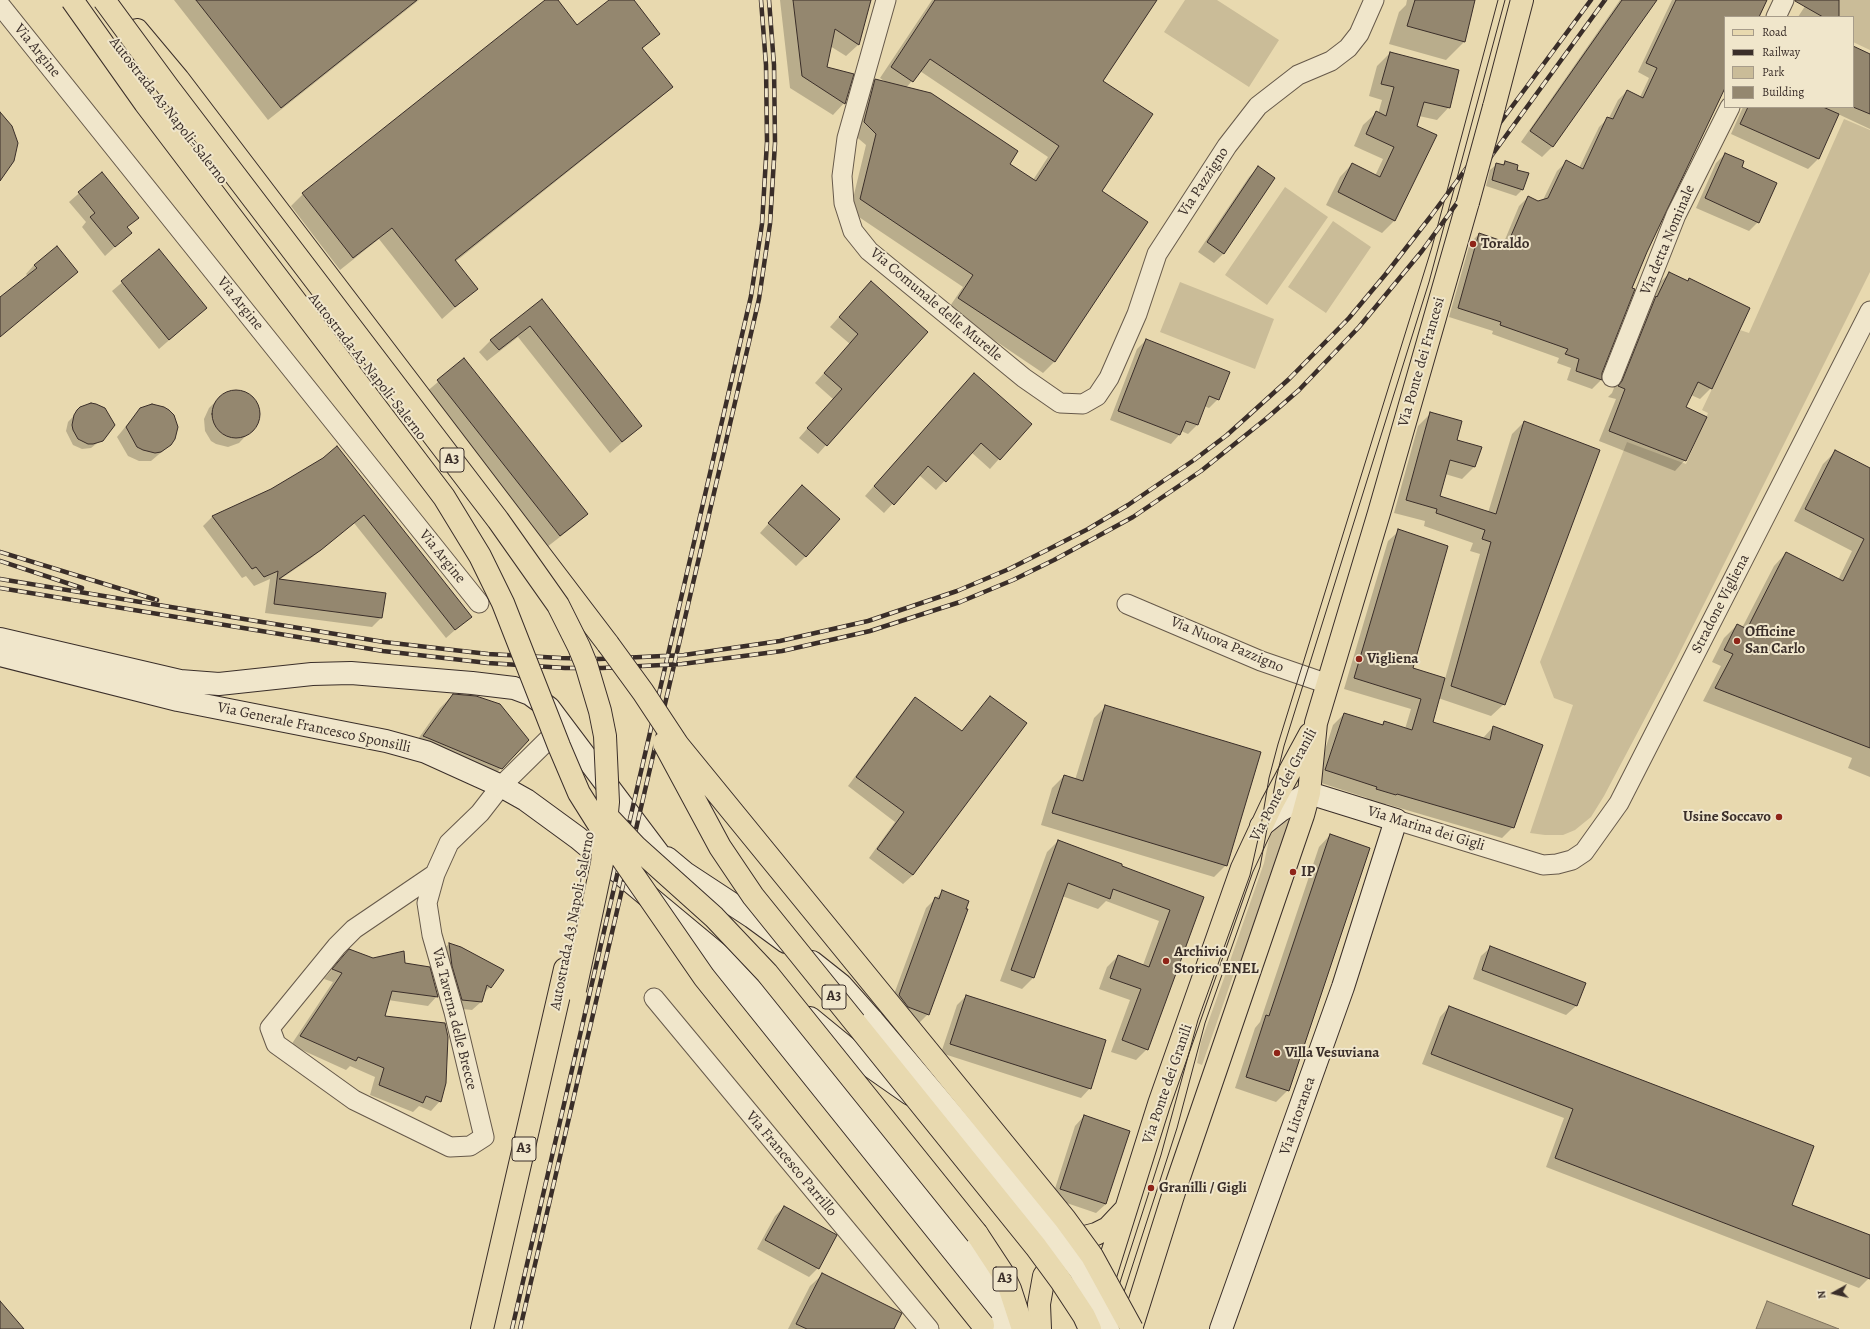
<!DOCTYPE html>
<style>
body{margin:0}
#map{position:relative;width:1870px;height:1329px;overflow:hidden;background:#e8d9af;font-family:Alegreya,serif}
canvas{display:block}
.legend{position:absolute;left:1724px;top:16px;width:130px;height:92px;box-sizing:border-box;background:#f0e6cb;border:1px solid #a79c8a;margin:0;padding:5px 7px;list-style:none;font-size:12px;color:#3a2e29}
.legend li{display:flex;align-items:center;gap:8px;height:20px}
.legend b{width:20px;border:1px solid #a79c8a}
.north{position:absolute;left:1814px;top:1273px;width:40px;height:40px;-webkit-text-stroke:3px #f0e6cb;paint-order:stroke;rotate:262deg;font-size:11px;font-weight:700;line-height:16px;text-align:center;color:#3a2e29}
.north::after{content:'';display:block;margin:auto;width:14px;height:18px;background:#3a2e29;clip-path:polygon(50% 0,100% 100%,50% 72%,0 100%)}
</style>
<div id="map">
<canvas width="1870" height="1329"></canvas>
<ul class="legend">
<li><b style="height:5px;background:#e8d9af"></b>Road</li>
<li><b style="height:5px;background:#3a2e29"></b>Railway</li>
<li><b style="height:11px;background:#cabc98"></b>Park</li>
<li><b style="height:11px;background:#94876f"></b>Building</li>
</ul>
<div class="north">N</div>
</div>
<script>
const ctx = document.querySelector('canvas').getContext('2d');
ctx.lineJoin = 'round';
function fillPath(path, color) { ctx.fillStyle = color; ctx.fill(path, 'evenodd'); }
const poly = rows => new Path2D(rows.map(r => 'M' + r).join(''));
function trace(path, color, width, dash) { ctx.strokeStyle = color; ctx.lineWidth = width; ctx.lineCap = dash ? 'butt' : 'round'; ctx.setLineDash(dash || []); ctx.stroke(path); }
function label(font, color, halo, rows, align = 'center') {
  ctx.font = font + ' Alegreya,serif'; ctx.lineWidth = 4; ctx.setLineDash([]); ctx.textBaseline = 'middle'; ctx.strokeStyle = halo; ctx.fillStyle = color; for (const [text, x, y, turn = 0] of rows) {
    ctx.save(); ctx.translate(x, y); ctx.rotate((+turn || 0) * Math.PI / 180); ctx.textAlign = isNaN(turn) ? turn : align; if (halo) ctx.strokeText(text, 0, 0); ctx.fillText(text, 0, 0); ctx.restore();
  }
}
fillPath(poly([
 [1185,0,1217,0,1279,40,1249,87,1164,32],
 [1839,0,1870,0,1870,50,1853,42,1853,17,1839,17],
 [1844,119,1870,130,1870,272,1677,658,1604,796,1591,817,1575,830,1563,835,1545,835,1530,833,1573,705,1554,698,1540,662,1627,442,1686,464,1708,413,1702,410,1740,330,1749,333],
 [1285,187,1328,217,1267,305,1225,275],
 [1333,221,1371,247,1326,313,1288,287],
 [1180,282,1274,319,1255,369,1160,332],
 [1292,816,1243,966,1239,965,1230,961,1264,863,1270,835,1279,825],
 [1227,970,1234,973,1202,1065,1197,1063,1201,1042]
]), '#cabc98');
const water = poly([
 [1767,1301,1839,1329,1756,1329,1767,1301]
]);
fillPath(water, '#ad9f81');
trace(water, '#7f725e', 1);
fillPath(poly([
 [174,0,419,0,268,120],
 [547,0,556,0,577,26,611,0,632,0,659,34,642,49,672,87,659,99,455,262,476,289,442,319,379,239,340,270,291,206,303,194],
 [780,0,870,0,858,45,846,56,830,46,825,68,844,103,833,115,790,88],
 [932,0,1156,0,1102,81,1100,191,1147,222,1054,362,1043,373,948,309,963,287,850,211,866,145,853,134,864,91,875,80,887,83,880,78],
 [920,71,1048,157,1033,180,906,88],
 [1407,0,1474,0,1464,42,1446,60,1389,44,1399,12,1406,5],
 [1620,0,1656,0,1553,146,1542,157,1521,142],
 [1672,0,1763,0,1758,17,1725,17,1725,85,1665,210,1630,288,1601,373,1601,380,1592,389,1567,380,1571,368,1557,363,1559,358,1492,334,1493,331,1449,317,1470,243,1479,234,1504,242,1519,206,1528,197,1538,202,1543,200,1557,171,1566,162,1579,168,1599,127,1608,118,1609,118,1618,100,1627,91,1640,97,1649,78,1638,72],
 [1809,0,1838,0,1838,17,1798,17],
 [1853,47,1870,55,1870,129,1838,114,1818,159,1808,169,1731,134,1743,107,1853,107],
 [1390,53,1449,107,1437,120,1419,116,1416,126,1435,136,1394,221,1382,233,1326,205,1340,177,1352,164,1375,176,1383,159,1354,146,1363,125,1376,113,1378,114,1382,100,1369,96,1377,66],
 [1725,154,1740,168,1758,222,1749,231,1696,208,1716,163],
 [1505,162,1516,171,1528,174,1522,190,1516,196,1486,186,1490,170,1497,164,1502,165],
 [1258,168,1274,178,1223,254,1214,263,1198,252,1249,177],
 [101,174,137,218,126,228,130,233,105,256,82,227,86,222,69,202],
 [159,251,206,308,159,349,112,291],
 [34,265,77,272,0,336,0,299,28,276,26,274],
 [1670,273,1749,308,1711,388,1700,399,1691,395,1684,407,1685,460,1675,471,1599,441,1616,399,1608,397,1612,393,1645,308,1659,283],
 [862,291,927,332,818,454,799,438,833,399,815,383,850,344,830,327],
 [541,300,641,426,610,453,518,337,487,361,479,352,491,340],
 [1146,340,1218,399,1209,408,1204,406,1197,425,1188,434,1181,431,1179,435,1171,444,1110,420,1137,349],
 [464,360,586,514,574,526,547,547,425,393],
 [965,383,1030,424,990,469,971,452,936,490,919,475,884,513,865,496],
 [235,391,247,393,252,396,258,406,260,412,257,424,239,443,228,447,216,444,211,441,205,431,204,419,209,408,219,398,229,392],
 [81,408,106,436,91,448,82,449,73,445,66,431,68,422],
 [140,409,171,444,151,461,139,461,128,456,117,437],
 [1431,413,1456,440,1480,448,1474,467,1462,479,1445,474,1439,497,1488,513,1512,434,1524,422,1504,704,1491,716,1438,698,1432,723,1483,738,1493,727,1513,827,1502,838,1386,804,1384,805,1366,800,1367,798,1315,781,1333,725,1344,714,1381,726,1384,722,1405,729,1411,709,1344,689,1388,541,1399,531,1412,668,1445,679,1480,554,1470,551,1473,543,1424,526,1425,521,1394,513,1418,426],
 [1835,452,1870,469,1870,777,1848,768,1852,758,1703,701,1721,666,1712,662,1724,638,1737,625,1742,628,1774,566,1786,553,1838,580,1852,551,1794,521,1823,464],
 [324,459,471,616,446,638,354,523,310,559,279,580,384,594,381,618,372,627,265,613,270,579,254,586,246,576,242,578,203,526,212,517,272,490],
 [793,496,806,556,796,566,760,533],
 [453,695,527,740,489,781,411,749,440,708],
 [990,697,913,875,903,884,869,858,895,822,848,786,906,708,915,698,961,732],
 [1106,706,1226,865,1214,877,1041,825,1052,788,1064,776,1075,780,1094,718],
 [1330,835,1288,1090,1276,1102,1235,1088,1255,1028,1260,1022,1319,847],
 [1058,841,1203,898,1147,1049,1136,1060,1111,1052,1130,1000,1099,989,1107,967,1118,956,1143,965,1159,921,1106,901,1098,909,1062,896,1033,978,1022,989,1000,981,1047,852],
 [942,892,928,1014,919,1023,890,1005,926,908],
 [449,944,461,948,490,987,483,994,481,1002,472,1010,453,1008,440,952],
 [1491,947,1584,983,1576,1006,1566,1015,1473,979,1481,956],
 [372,959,404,964,437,996,428,1006,388,1000,384,1017,440,1101,431,1111,419,1106,413,1112,370,1095,375,1077,350,1066,346,1070,291,1045,333,982,324,979,340,960],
 [966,996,1090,1088,1081,1098,941,1053,957,1005],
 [1449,1007,1790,1205,1870,1236,1869,1278,1859,1288,1546,1167,1564,1118,1422,1064,1440,1017],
 [1084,1116,1106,1204,1096,1213,1052,1198,1075,1126],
 [784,1207,818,1268,809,1277,757,1249,775,1216],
 [823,1274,893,1329,788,1329,810,1286]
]), '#0003');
const building = poly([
 [196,0,417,0,281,108,196,0],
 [545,0,558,0,577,25,609,0,634,0,660,34,642,48,673,87,455,260,478,289,455,307,392,228,353,258,302,193,545,0],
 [793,0,871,0,859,45,835,29,827,67,854,74,845,104,802,76,793,0],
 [935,0,1157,0,1103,81,1153,114,1102,191,1148,222,1055,362,958,298,973,275,860,199,876,134,864,122,875,79,931,93,1018,151,1010,164,1036,181,1059,146,930,59,913,82,891,67,935,0],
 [1415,0,1475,0,1465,42,1407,26,1415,0],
 [1622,0,1657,0,1553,147,1530,131,1622,0],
 [1676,0,1767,0,1759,17,1725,17,1725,88,1647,252,1632,288,1635,289,1602,373,1602,380,1576,371,1579,359,1565,354,1568,349,1500,325,1501,322,1458,308,1479,233,1508,243,1528,196,1538,201,1548,198,1566,160,1583,169,1607,117,1613,119,1627,90,1643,98,1657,68,1646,63,1676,0],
 [1795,0,1839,0,1839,17,1823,17,1795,1,1795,0],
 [1853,46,1870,54,1870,114,1853,107,1853,46],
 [1390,52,1459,70,1450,108,1424,102,1417,126,1437,135,1395,221,1338,192,1352,163,1380,177,1394,147,1366,134,1376,111,1386,116,1394,87,1381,84,1390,52],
 [1748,107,1823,107,1839,114,1819,159,1740,124,1748,107],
 [0,112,12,126,18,143,14,161,0,181,0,112],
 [1725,153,1744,161,1742,167,1777,183,1759,223,1705,198,1725,153],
 [1505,161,1518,165,1517,170,1529,173,1523,190,1492,180,1496,163,1504,165,1505,161],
 [1258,166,1275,178,1224,254,1207,242,1258,166],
 [102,172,139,218,127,227,132,233,115,247,90,217,95,213,78,192,102,172],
 [57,246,78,272,0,337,0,297,37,268,34,265,57,246],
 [159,249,207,308,169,340,121,281,159,249],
 [1669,272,1688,281,1689,278,1750,308,1712,389,1698,382,1686,407,1707,417,1686,461,1609,431,1625,389,1618,386,1622,381,1656,296,1657,297,1669,272],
 [871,281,928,332,827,446,807,428,842,389,824,373,858,334,839,317,871,281],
 [542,299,642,426,622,442,530,326,499,350,490,340,542,299],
 [1146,339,1230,372,1219,400,1209,396,1198,425,1186,421,1180,435,1118,411,1146,339],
 [464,358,588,514,560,536,437,380,464,358],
 [974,373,1032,424,1000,460,981,443,946,482,928,466,894,505,874,486,974,373],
 '212 414a24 24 0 1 1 48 0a24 24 0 1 1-48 0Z',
 [91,403,96,404,105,408,115,425,103,441,93,444,88,444,78,439,73,430,72,425,74,415,77,410,80,407,91,403],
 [152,404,164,407,169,410,174,415,178,427,175,439,171,445,161,452,155,453,143,450,137,447,126,427,140,408,152,404],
 [1430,412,1462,421,1457,440,1482,447,1475,467,1450,460,1440,496,1496,514,1524,421,1600,450,1505,705,1451,686,1491,542,1482,539,1485,530,1436,513,1437,509,1406,500,1430,412],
 [337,446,472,617,455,630,364,515,321,550,279,579,386,593,382,618,274,604,278,571,264,577,256,567,252,569,212,516,271,489,323,458,337,446],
 [1835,450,1870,468,1870,748,1715,688,1733,654,1724,650,1737,624,1747,629,1786,552,1843,581,1864,539,1805,509,1835,450],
 [802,485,840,519,806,557,768,523,802,485],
 [1398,529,1448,546,1413,668,1445,678,1433,722,1490,740,1493,726,1543,745,1514,828,1397,794,1396,795,1376,789,1377,787,1325,770,1344,713,1383,725,1384,721,1412,730,1421,699,1354,678,1398,529],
 [453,694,476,696,500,704,529,740,502,769,423,736,453,694],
 [990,696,1027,723,913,875,877,849,904,812,856,777,915,697,962,731,990,696],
 [1105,705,1261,752,1227,866,1052,813,1064,775,1083,781,1105,705],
 [1330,834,1370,848,1289,1091,1246,1077,1266,1015,1269,1016,1330,834],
 [1058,840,1122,864,1122,866,1204,897,1148,1050,1122,1040,1141,989,1110,978,1118,955,1149,967,1170,910,1113,889,1110,899,1068,883,1034,978,1011,970,1058,840],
 [942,890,969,901,966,909,968,909,929,1015,908,1007,899,995,935,897,939,899,942,890],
 [449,943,461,947,504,970,491,988,487,985,482,1002,462,1000,452,966,449,943],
 [1490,946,1586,983,1577,1006,1482,970,1490,946],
 [349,949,373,958,404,951,405,963,430,967,438,997,392,991,385,1016,445,1023,448,1037,446,1083,441,1102,426,1096,423,1103,379,1085,384,1068,358,1057,356,1061,300,1036,342,973,332,969,349,949],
 [966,995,1106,1040,1091,1089,950,1044,966,995],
 [1449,1006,1814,1146,1792,1205,1870,1235,1870,1279,1555,1158,1573,1109,1431,1054,1449,1006],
 [1084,1115,1130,1131,1106,1204,1060,1189,1084,1115],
 [784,1206,837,1235,819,1269,765,1240,784,1206],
 [822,1273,902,1313,894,1329,807,1329,796,1324,822,1273],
 [0,1301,24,1329,0,1329,0,1301]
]);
fillPath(building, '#94876f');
trace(building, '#3a2e29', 1);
const street = poly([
 [886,0,847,138,842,176,844,203,853,231,869,251,1024,378,1060,403,1083,404,1097,396,1109,378,1137,314,1157,254,1227,146,1258,106,1298,75,1331,61,1348,48,1359,34,1374,0],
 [0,5,479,603],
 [1776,17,1784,0],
 [1612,377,1676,215,1730,107],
 [1127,604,1261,661,1328,684],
 [1396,820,1543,865,1557,864,1572,860,1584,852,1619,803,1870,311],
 [435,874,354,929,337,946,270,1028,276,1044,354,1100,450,1147,470,1146,484,1137,454,1012,432,935,427,903,435,874,449,843,480,813,501,786,563,725],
 [654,998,929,1329]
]);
const secondary = poly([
 [0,639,180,681,219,684,312,674,351,673,472,683,514,688,530,694,549,708,674,874],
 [0,655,178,700,386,741,426,752,501,786,526,800,578,838,720,956,761,1000,829,1075,969,1252,1017,1322],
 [1261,826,1281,810,1309,793],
 [667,858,685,873,752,917,786,942],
 [699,952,965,1273,1002,1329],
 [812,962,841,985,873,1021],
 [810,1018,860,1059,910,1094],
 [1221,1329,1343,987,1396,820,1309,793]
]);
const primary = poly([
 [1494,107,1522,0],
 [1100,1292,1159,1104,1242,868,1272,804,1310,734],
 [1040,1329,1039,1304,1044,1276,1057,1257,1073,1240,1096,1234,1108,1228,1124,1211],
 [1131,1329,1177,1183,1303,815,1309,793,1316,723,1379,513,1468,202]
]);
const highway = poly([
 [137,30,178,79,608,644],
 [977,1234,1002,1272,1010,1289,1023,1329],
 [482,1329,565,969]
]);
trace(street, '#66594a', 21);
trace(secondary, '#3a2e29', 24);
trace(primary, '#3a2e29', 24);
trace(highway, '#3a2e29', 24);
trace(street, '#f0e6cb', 19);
trace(secondary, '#f0e6cb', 22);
trace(primary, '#e8d9af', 22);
trace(highway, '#e8d9af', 22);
trace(poly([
 [1105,1329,1161,1155,1198,1020,1250,875,1261,826,1269,778,1278,744,1432,247,1498,0],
 [1112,1329,1177,1128,1205,1023,1260,867,1276,779,1284,746,1429,282,1505,0]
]), '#3a2e29', 1);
const rail = poly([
 [0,552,157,600],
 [0,561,82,588],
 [0,579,384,642,488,654,561,658,599,659,684,655,780,641,868,621,957,591,1009,569,1049,549,1088,529,1128,505,1194,460,1227,435,1289,379,1349,318,1385,275,1431,216,1591,0],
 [0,588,383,651,488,663,565,668,602,668,682,664,782,651,870,631,960,602,1013,580,1054,560,1133,517,1201,471,1267,418,1299,390,1359,327,1422,251,1605,0],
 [512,1329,751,296,762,224,767,142,766,65,761,0],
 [520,1329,759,299,770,224,775,143,774,65,769,0]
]);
trace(rail, '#3a2e29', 4.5);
trace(rail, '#f0e6cb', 3, [9]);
const secondaryBridge = poly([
 [873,1021,1015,1189,1080,1270,1098,1305,1108,1329]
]);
const primaryBridge = poly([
 [1468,202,1494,107]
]);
const highwayBridge = poly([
 [72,0,145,103,444,497,480,556,503,603,559,746,579,793,601,828,704,977,983,1325],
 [104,0,168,87,498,520,558,605,579,647,586,664,600,711,605,736,608,802,602,863,575,990],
 [608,644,643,692,678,745,1065,1219,1092,1256,1132,1329],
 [664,743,720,847,753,896,1036,1247,1061,1281,1084,1316,1090,1329],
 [604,813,636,847,714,917,767,973,977,1234]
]);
trace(secondaryBridge, '#3a2e29', 24, []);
trace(primaryBridge, '#3a2e29', 24, []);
trace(highwayBridge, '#3a2e29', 24, []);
trace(secondaryBridge, '#f0e6cb', 22);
trace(primaryBridge, '#e8d9af', 22);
trace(highwayBridge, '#e8d9af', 22);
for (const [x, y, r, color] of [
 [1473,244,4,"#8f2418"],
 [1737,641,4,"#8f2418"],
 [1359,659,4,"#8f2418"],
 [1779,817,4,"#8f2418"],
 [1293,872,4,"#8f2418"],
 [1166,961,4,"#8f2418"],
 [1277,1053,4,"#8f2418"],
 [1151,1188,4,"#8f2418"]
]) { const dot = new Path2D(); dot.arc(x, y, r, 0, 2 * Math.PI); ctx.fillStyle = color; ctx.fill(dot); trace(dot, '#f0e6cb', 1.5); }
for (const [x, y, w] of [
 [452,460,24],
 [834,997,24],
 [524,1149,24],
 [1005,1279,24]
]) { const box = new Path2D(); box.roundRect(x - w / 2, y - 12, w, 24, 3); ctx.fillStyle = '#f0e6cb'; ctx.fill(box); trace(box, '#3a2e29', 1); }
label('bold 14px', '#3a2e29', null, [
 ["A3",452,460],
 ["A3",834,997],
 ["A3",524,1149],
 ["A3",1005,1279]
]);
label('15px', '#3a2e29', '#f0e6cb', [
 ["Via Argine",37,51,51],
 ["Autostrada A3 Napoli-Salerno",168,111,52],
 ["Via Pazzigno",1204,182,-57],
 ["Via detta Nominale",1668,240,-67],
 ["Via Argine",240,304,51],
 ["Via Comunale delle Murelle",936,305,40],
 ["Via Ponte dei Francesi",1422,362,-74],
 ["Autostrada A3 Napoli-Salerno",367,367,52],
 ["Via Argine",442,557,51],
 ["Stradone Vigliena",1721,604,-63],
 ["Via Nuova Pazzigno",1227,645,23],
 ["Via Generale Francesco Sponsilli",314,728,12],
 ["Via Ponte dei Granili",1284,785,-62],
 ["Via Marina dei Gigli",1426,829,17],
 ["Autostrada A3 Napoli-Salerno",573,921,-79],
 ["Via Taverna delle Brecce",454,1019,76],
 ["Via Ponte dei Granili",1168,1084,-71],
 ["Via Litoranea",1298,1116,-71],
 ["Via Francesco Parrillo",791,1164,50]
]);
label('bold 15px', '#3a2e29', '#f0e6cb', [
 ["Toraldo",1481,244],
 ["Officine",1745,632],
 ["San Carlo",1745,649],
 ["Vigliena",1367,659],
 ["Usine Soccavo",1771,817,"right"],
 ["IP",1301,872],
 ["Archivio",1174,952],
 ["Storico ENEL",1174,969],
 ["Villa Vesuviana",1285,1053],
 ["Granilli / Gigli",1159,1188]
], 'left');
</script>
